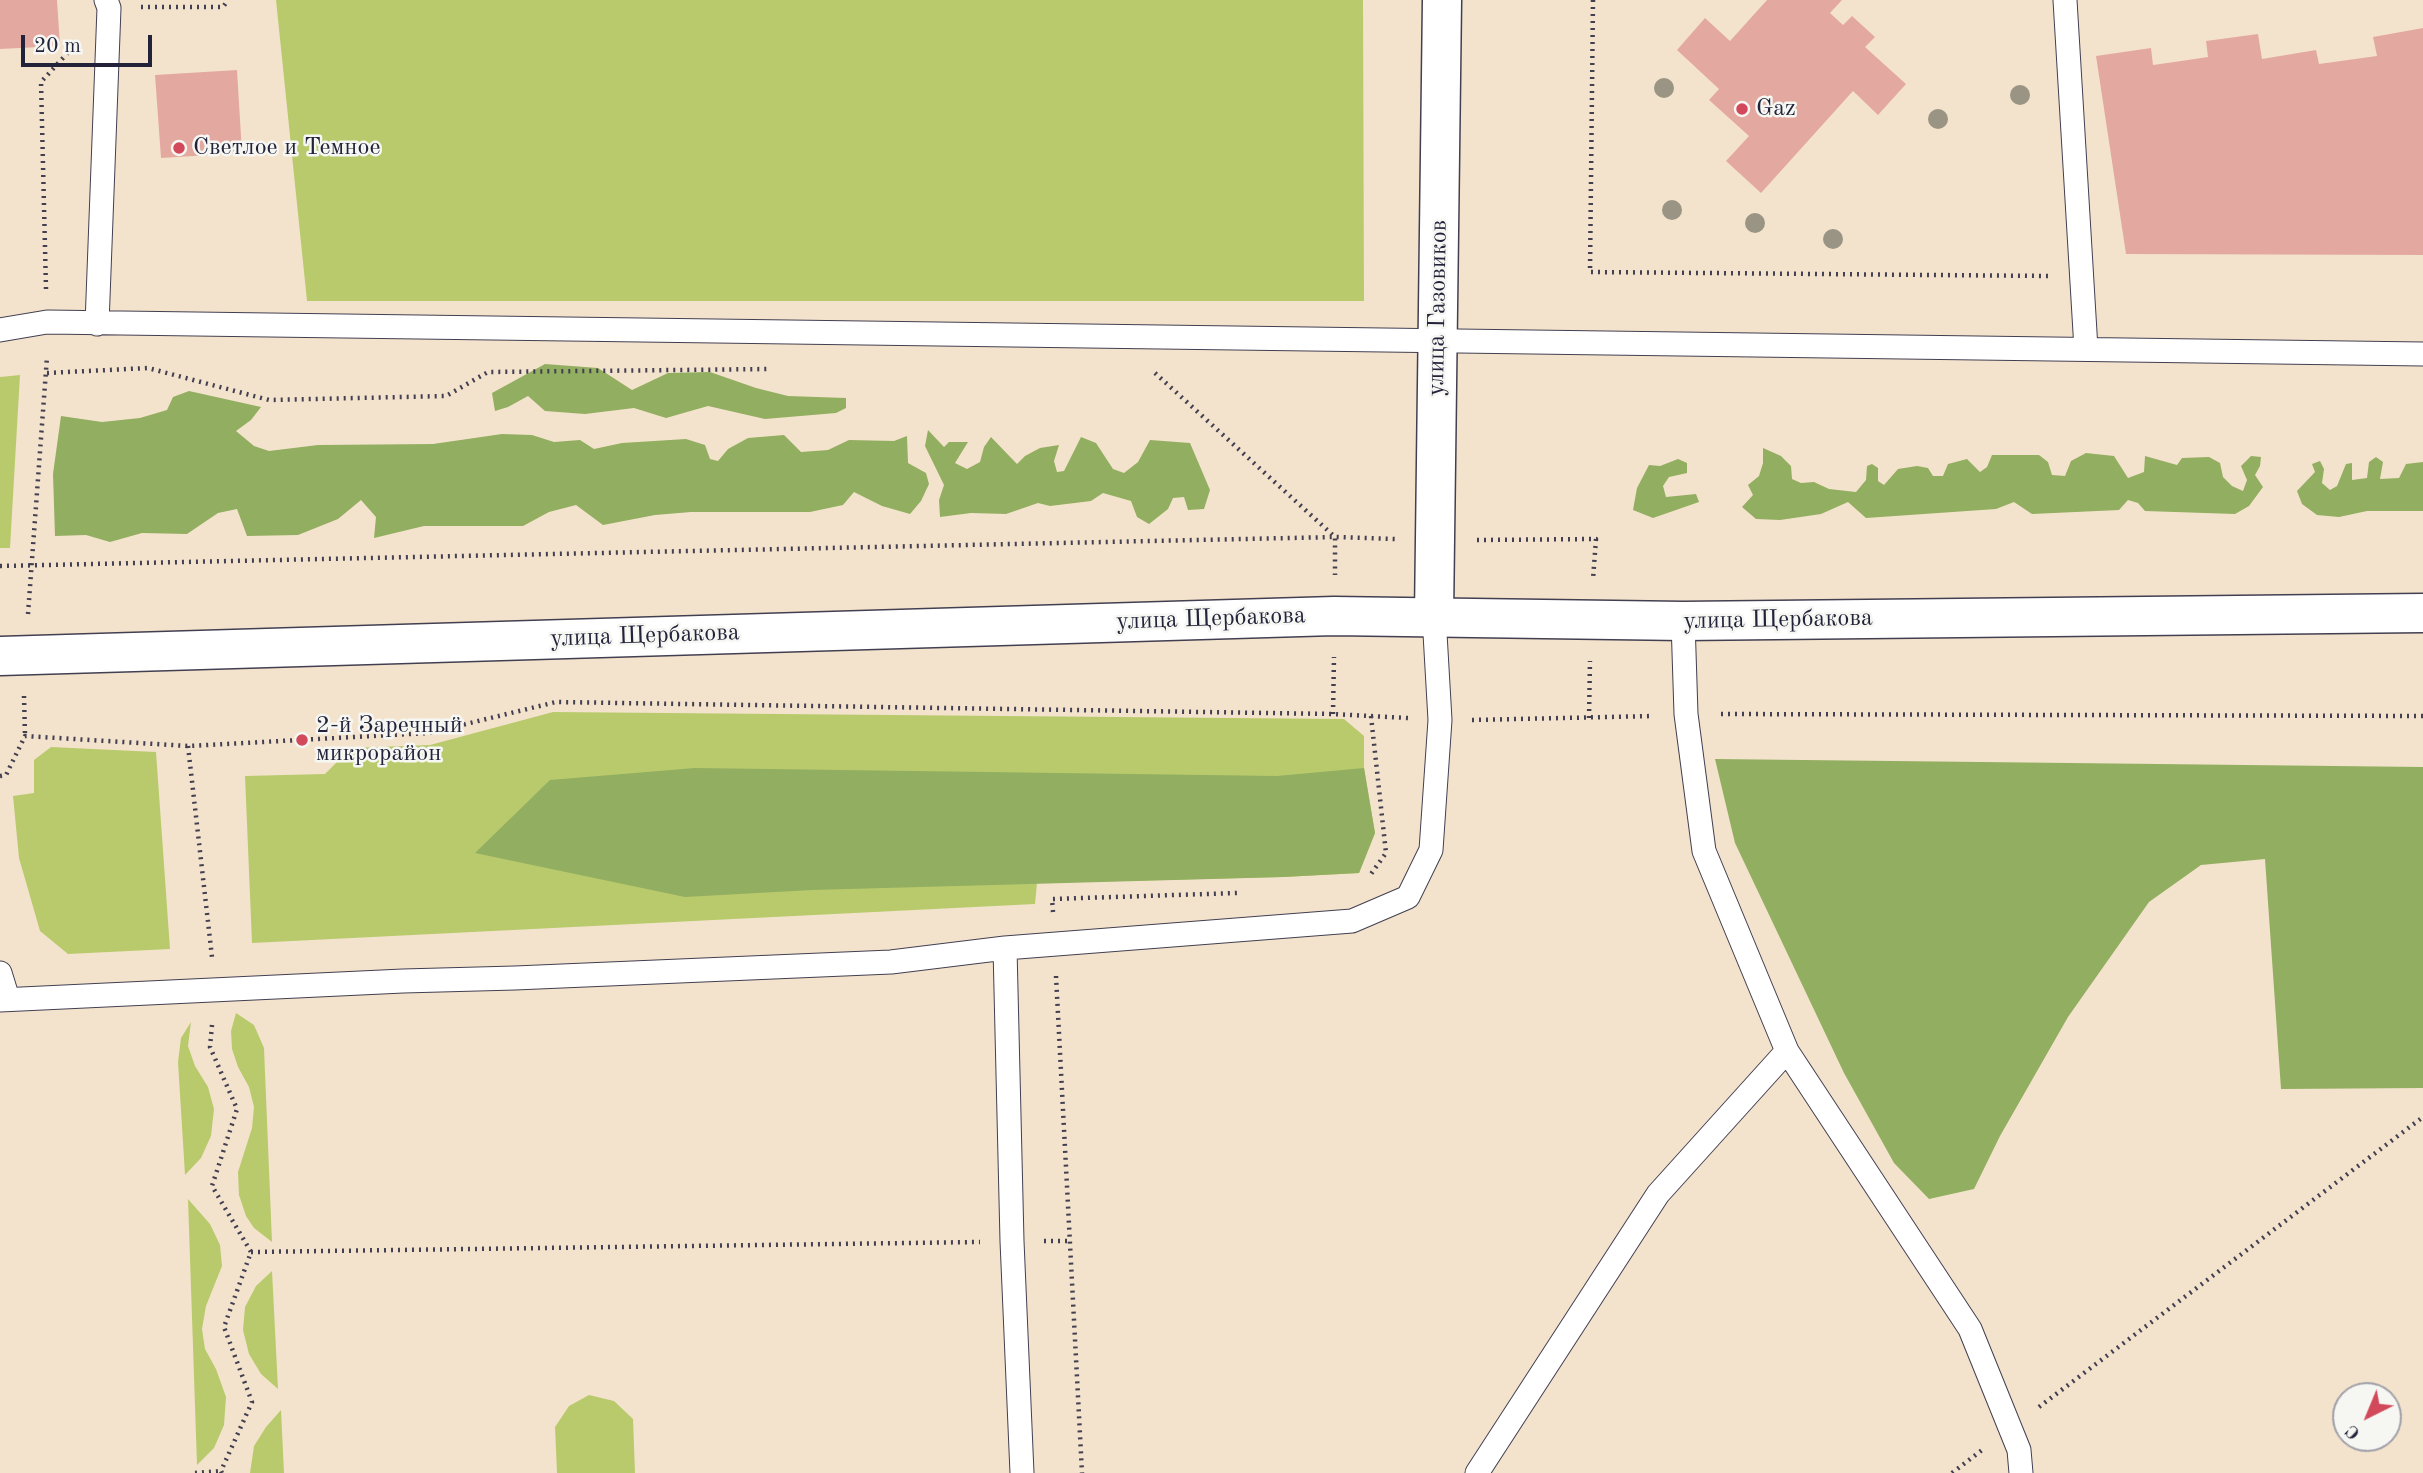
<!DOCTYPE html>
<meta charset="utf-8">
<style>
body{margin:0}
#map{position:relative;width:2423px;height:1473px;overflow:hidden;background:#f4e3cc;font-family:"Old Standard TT",serif}
canvas{display:block}
.north{position:absolute;left:2332px;top:1382px;width:70px;height:70px;box-sizing:border-box;background:#f6f6f2;border:2px solid #a1a1a9;border-radius:50%;rotate:223deg;font-size:19px;font-weight:700;line-height:28px;text-align:center;color:#22223b}
.north::after{content:'';display:block;margin:auto;width:24px;height:32px;background:#d1495b;clip-path:polygon(50% 0,100% 100%,50% 72%,0 100%)}
.scale{position:absolute;left:21px;top:35px;width:131px;height:32px;box-sizing:border-box;border:4px solid #22223b;border-top:0;padding-left:9px;font-size:21px;line-height:24px;white-space:nowrap;color:#22223b;-webkit-text-stroke:5px #f6f6f2;paint-order:stroke}
</style>
<div id="map">
<canvas width="2423" height="1473"></canvas>
<div class="north">С</div>
<div class="scale">20 m</div>
</div>
<script>
const ctx = document.querySelector('canvas').getContext('2d');
ctx.lineJoin = 'round';
function fillPath(path, color) { ctx.fillStyle = color; ctx.fill(path, 'evenodd'); }
const poly = rows => new Path2D(rows.map(r => 'M' + r).join(''));
function trace(path, color, width, dash) { ctx.strokeStyle = color; ctx.lineWidth = width; ctx.lineCap = dash ? 'butt' : 'round'; ctx.setLineDash(dash || []); ctx.stroke(path); }
function label(font, color, halo, rows, align = 'center') {
  ctx.font = font + ' "Old Standard TT",serif'; ctx.lineWidth = 5; ctx.setLineDash([]); ctx.textBaseline = 'middle'; ctx.strokeStyle = halo; ctx.fillStyle = color; for (const [text, x, y, turn = 0] of rows) {
    ctx.save(); ctx.translate(x, y); ctx.rotate((+turn || 0) * Math.PI / 180); ctx.textAlign = isNaN(turn) ? turn : align; if (halo) ctx.strokeText(text, 0, 0); ctx.fillText(text, 0, 0); ctx.restore();
  }
}
fillPath(poly([
 [276,0,1363,0,1364,301,307,301],
 [20,375,10,548,0,548,0,377],
 [553,712,1344,719,1364,736,1364,768,1375,833,1359,873,1283,877,1037,883,1035,904,252,943,245,776,325,774,351,748,430,745],
 [51,747,156,752,170,949,68,954,40,931,19,858,13,796,34,793,34,760],
 [236,1013,254,1025,264,1048,272,1242,254,1228,246,1216,239,1195,238,1172,252,1128,254,1107,249,1087,238,1067,232,1049,231,1031],
 [191,1022,188,1046,195,1066,208,1087,214,1109,211,1136,201,1158,185,1175,178,1062,181,1038],
 [188,1199,210,1224,220,1245,222,1266,206,1306,202,1329,205,1349,216,1369,226,1397,224,1425,214,1448,197,1465],
 [272,1271,278,1389,261,1374,249,1354,243,1330,245,1307,256,1286],
 [589,1395,614,1401,633,1419,635,1473,557,1473,555,1427,569,1406],
 [281,1410,284,1473,250,1473,254,1446,266,1427]
]), '#b9ca6d');
fillPath(poly([
 [545,364,598,368,632,390,668,373,710,372,756,388,788,396,846,398,846,408,836,413,765,419,708,406,666,418,634,408,585,414,545,411,528,396,508,407,495,411,492,393],
 [189,391,261,407,251,420,236,431,254,446,269,451,318,445,433,444,502,434,532,435,554,442,580,440,594,449,622,443,686,439,705,445,710,459,718,461,728,449,748,438,784,435,801,452,828,450,849,440,894,441,907,436,908,463,926,473,929,484,921,501,910,514,882,506,854,492,843,505,810,512,691,512,655,515,603,525,576,505,549,512,523,526,424,526,374,538,376,517,361,500,338,519,298,535,247,536,237,509,218,513,187,534,142,533,110,542,86,535,55,536,53,474,61,416,102,422,140,418,167,410,173,397],
 [928,430,944,447,949,442,968,442,955,463,967,469,980,462,984,447,991,437,1017,464,1025,456,1040,448,1059,445,1054,461,1057,472,1064,471,1081,437,1096,443,1113,469,1124,473,1138,462,1150,440,1190,443,1210,490,1204,509,1188,510,1184,497,1173,498,1168,509,1149,524,1137,517,1131,501,1103,493,1091,501,1050,506,1038,503,1006,514,971,513,940,517,939,500,944,485,925,446],
 [1763,448,1781,456,1791,466,1792,479,1801,483,1814,482,1829,489,1856,492,1866,480,1867,466,1872,464,1878,468,1878,481,1884,485,1898,469,1917,466,1928,468,1933,476,1943,476,1948,464,1967,459,1980,472,1987,467,1992,455,2039,455,2048,462,2052,475,2065,476,2071,461,2086,453,2114,456,2128,478,2144,472,2145,456,2177,465,2182,458,2209,457,2220,463,2223,477,2232,486,2243,491,2247,480,2241,466,2251,456,2261,457,2260,466,2255,475,2263,487,2249,506,2235,514,2145,511,2138,503,2128,500,2119,510,2032,514,2014,502,1996,509,1866,518,1848,502,1821,514,1780,520,1756,519,1742,507,1753,495,1748,485,1759,476,1763,463],
 [2376,457,2383,462,2380,479,2399,478,2406,464,2423,462,2423,511,2367,511,2339,517,2317,515,2302,504,2297,491,2315,472,2312,464,2320,461,2324,469,2322,483,2330,490,2337,486,2346,464,2352,463,2352,480,2367,478,2369,462],
 [1678,459,1687,463,1687,473,1669,477,1663,486,1666,497,1696,494,1699,502,1653,518,1633,510,1637,488,1649,465,1660,466],
 [1715,759,2423,767,2423,1088,2281,1089,2265,859,2201,865,2149,902,2068,1017,2000,1136,1974,1189,1929,1199,1894,1163,1844,1073,1735,843],
 [695,768,1277,776,1364,768,1375,833,1359,873,1283,877,812,890,685,897,475,853,550,780]
]), '#92ae60');
fillPath(poly([
 [0,0,57,0,60,46,0,49],
 [1767,0,1842,0,1830,13,1843,25,1852,16,1875,37,1865,47,1906,84,1878,115,1853,91,1761,193,1726,161,1749,136,1709,100,1719,89,1677,50,1705,18,1730,41],
 [2423,28,2423,255,2126,254,2096,56,2151,48,2153,65,2181,61,2208,57,2206,41,2258,34,2262,59,2316,50,2319,64,2377,56,2373,37],
 [237,70,242,153,161,158,155,75]
]), '#e3a9a0');
const service = poly([
 [2065,0,2086,349],
 [97,324,109,8,106,0],
 [0,330,47,322,2423,354],
 [1683,621,1686,714,1704,851,1787,1051,1970,1329,2019,1450,2021,1473],
 [1005,948,1352,921,1408,897,1431,850,1440,720,1434,616],
 [0,973,8,999],
 [0,1000,403,981,515,978,891,962,1005,948,1012,1241,1022,1473],
 [1477,1473,1658,1194,1787,1051]
]);
const secondary = poly([
 [1434,616,1442,0],
 [0,656,1334,616,1683,621,2423,613]
]);
trace(service, '#423f51', 25);
trace(secondary, '#423f51', 41);
trace(poly([
 [1593,0,1590,272,2049,276],
 [141,7,223,7,228,0],
 [46,289,41,82,73,47],
 [47,373,148,368,269,400,446,396,488,372,771,369],
 [1155,373,1335,537,1335,575],
 [1477,540,1596,539,1593,579],
 [0,566,1335,537,1395,539],
 [28,614,47,357],
 [24,696,25,736],
 [1333,714,1334,657],
 [1721,714,2423,716],
 [1371,716,1386,853,1371,874],
 [1589,718,1590,661],
 [1472,720,1653,716],
 [188,746,212,957],
 [0,776,6,775,25,736,188,746,429,733,556,702,1333,714,1408,718],
 [1053,912,1052,899,1237,893],
 [1056,976,1082,1473],
 [212,1025,210,1047,237,1109,212,1186,251,1252,224,1327,252,1402,221,1471,222,1473],
 [1044,1241,1068,1241],
 [251,1252,980,1242],
 [2039,1407,2423,1117],
 [195,1473,221,1471],
 [1952,1473,1982,1450]
]), '#423f51', 4.5, [2, 5]);
trace(service, '#fff', 23);
trace(secondary, '#fff', 38);
ctx.fillStyle = '#999484';
for (const [x, y] of [
 [1664,88],
 [2020,95],
 [1938,119],
 [1672,210],
 [1755,223],
 [1833,239]
]) { ctx.beginPath(); ctx.arc(x, y, 10, 0, 2 * Math.PI); ctx.fill(); }
for (const [x, y, r, color] of [
 [1742,109,7,"#d1495b"],
 [179,148,7,"#d1495b"],
 [302,740,7,"#d1495b"]
]) { const dot = new Path2D(); dot.arc(x, y, r, 0, 2 * Math.PI); ctx.fillStyle = color; ctx.fill(dot); trace(dot, '#f6f6f2', 2.5); }
label('24px', '#22223b', '#f6f6f2', [
 ["Gaz",1756,109],
 ["Светлое и Темное",193,148],
 ["2-й Заречный",316,726],
 ["микрорайон",316,754]
], 'left');
label('24px', '#22223b', '#f6f6f2', [
 ["улица Газовиков",1438,308,-89],
 ["улица Щербакова",1211,619,-2],
 ["улица Щербакова",1778,620,-1],
 ["улица Щербакова",645,636,-2]
]);
</script>
